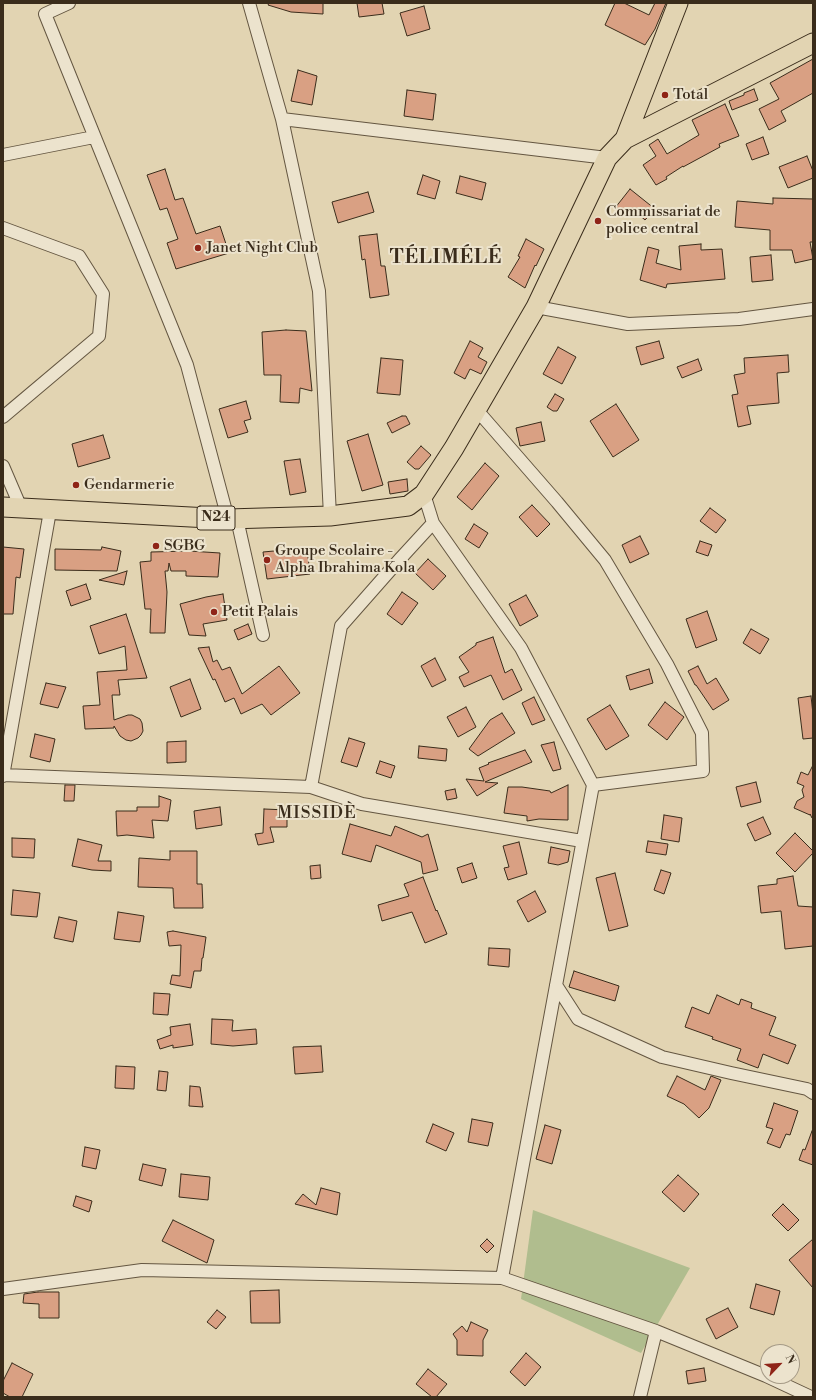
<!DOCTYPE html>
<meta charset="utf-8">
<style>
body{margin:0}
#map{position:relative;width:816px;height:1400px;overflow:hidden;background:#e2d4b2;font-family:"Libre Bodoni",serif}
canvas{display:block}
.frame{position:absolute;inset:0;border:4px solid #3a2c1b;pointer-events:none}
.north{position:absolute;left:760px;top:1344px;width:40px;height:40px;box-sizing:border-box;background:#ece3cd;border:1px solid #a59a86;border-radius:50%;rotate:65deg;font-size:11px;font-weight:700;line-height:16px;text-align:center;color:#3a2c1b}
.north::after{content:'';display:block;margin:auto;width:14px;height:18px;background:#8f2418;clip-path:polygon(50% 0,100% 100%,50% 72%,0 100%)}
</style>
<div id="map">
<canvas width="816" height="1400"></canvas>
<div class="frame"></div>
<div class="north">N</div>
</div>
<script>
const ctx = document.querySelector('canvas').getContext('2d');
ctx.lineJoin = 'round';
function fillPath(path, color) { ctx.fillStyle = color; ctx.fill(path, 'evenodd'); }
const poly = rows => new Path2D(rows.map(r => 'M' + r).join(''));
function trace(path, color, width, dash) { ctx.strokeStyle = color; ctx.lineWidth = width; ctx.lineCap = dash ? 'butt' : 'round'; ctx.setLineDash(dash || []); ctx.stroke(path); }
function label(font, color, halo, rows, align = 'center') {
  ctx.font = font + ' "Libre Bodoni",serif'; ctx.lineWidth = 4; ctx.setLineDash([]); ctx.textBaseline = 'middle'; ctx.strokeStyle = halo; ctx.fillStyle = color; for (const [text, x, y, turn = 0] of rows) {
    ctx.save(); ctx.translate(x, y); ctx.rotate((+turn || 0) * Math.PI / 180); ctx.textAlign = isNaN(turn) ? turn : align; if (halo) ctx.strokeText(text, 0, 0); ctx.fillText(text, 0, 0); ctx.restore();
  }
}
fillPath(poly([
 [533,1210,690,1268,641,1353,521,1299]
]), '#b0bd8e');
const building = poly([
 [269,3,323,3,323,14,291,12,268,5,269,3],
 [357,3,382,3,384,14,359,17,357,3],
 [615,3,624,3,649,15,655,3,666,3,655,29,645,45,605,25,615,3],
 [424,6,430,29,407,36,400,13,424,6],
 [813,59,813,93,781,111,786,121,769,130,759,109,779,99,770,83,813,59],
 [298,70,317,76,312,105,291,101,298,70],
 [754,89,758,100,732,110,729,101,744,95,744,93,754,89],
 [407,90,436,94,433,120,404,116,407,90],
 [725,104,739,136,719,144,720,147,683,167,683,166,666,177,667,179,656,185,643,165,656,156,649,145,658,139,667,154,699,135,692,120,725,104],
 [763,137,769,154,752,160,746,144,763,137],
 [807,156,813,171,813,178,788,188,779,167,807,156],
 [165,169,175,200,183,198,196,234,220,226,229,253,176,269,167,243,178,239,167,208,160,210,147,175,165,169],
 [423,175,440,181,435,199,417,194,423,175],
 [460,176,486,183,482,200,456,193,460,176],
 [630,189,655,209,645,220,636,212,635,213,615,208,630,189],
 [368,192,374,212,338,223,332,202,368,192],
 [773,198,813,199,813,242,810,242,813,259,795,263,792,250,770,250,770,230,735,227,737,201,773,204,773,198],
 [377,234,381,266,385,266,389,295,370,298,365,259,362,260,359,236,377,234],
 [526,239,544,249,536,266,535,265,525,288,508,277,520,257,518,256,526,239],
 [701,244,701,250,722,249,725,279,667,284,666,288,640,280,648,247,659,250,656,263,681,270,679,246,701,244],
 [771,255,773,280,752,282,750,257,771,255],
 [286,330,306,331,312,391,300,388,299,403,280,402,281,375,264,375,262,332,286,330],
 [470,341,483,348,478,357,487,362,481,374,470,369,465,379,454,373,470,341],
 [659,341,664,358,641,365,636,347,659,341],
 [558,347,576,357,562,384,543,374,558,347],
 [788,355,789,372,777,373,779,403,747,406,751,424,738,427,732,395,738,394,734,375,745,373,744,358,788,355],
 [381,358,403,360,400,395,377,393,381,358],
 [698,359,702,370,682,378,677,367,698,359],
 [555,394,564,399,557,411,553,411,547,407,555,394],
 [246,401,251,419,244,421,248,432,228,438,219,409,246,401],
 [616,404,639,440,613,457,590,421,616,404],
 [402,416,406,416,410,424,392,433,387,423,402,416],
 [541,422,545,441,520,446,516,428,541,422],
 [368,434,383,485,362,491,347,441,368,434],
 [103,435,110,458,78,467,72,444,103,435],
 [421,446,431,455,419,469,415,469,407,462,421,446],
 [300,459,306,492,290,495,284,461,300,459],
 [485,463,499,476,472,510,457,497,485,463],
 [407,479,408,491,390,494,388,482,407,479],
 [532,505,550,524,537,537,519,517,532,505],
 [710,508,726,520,716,533,700,521,710,508],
 [474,524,488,533,479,548,465,539,474,524],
 [640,536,649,554,630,563,622,545,640,536],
 [700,541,712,545,708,556,696,552,700,541],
 [3,547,24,549,20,578,16,577,13,614,3,614,3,547],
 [102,547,121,551,117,571,55,570,55,549,101,550,102,547],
 [307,548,310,574,267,579,263,552,307,548],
 [189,551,220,553,218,577,186,576,186,571,171,571,169,563,168,571,165,571,167,592,165,633,150,633,151,609,145,609,140,562,151,561,151,552,189,551],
 [428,559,446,576,433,590,415,573,428,559],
 [127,571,124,585,99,580,127,571],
 [86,584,91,599,71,606,66,591,86,584],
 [402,592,418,603,402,625,387,614,402,592],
 [223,594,227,620,203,624,206,636,189,635,180,604,206,597,223,594],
 [526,595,538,616,520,626,509,604,526,595],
 [707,611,717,640,696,648,686,619,707,611],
 [126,614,147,678,118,680,120,695,112,695,114,720,128,715,132,715,140,719,142,723,143,731,141,735,138,738,131,741,126,740,120,736,114,726,114,728,85,729,83,706,100,705,97,672,127,670,125,646,99,654,90,626,126,614],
 [248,624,252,634,238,640,234,630,248,624],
 [751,629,769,639,760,654,743,643,751,629],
 [493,637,505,673,512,669,522,690,503,700,491,675,464,687,459,677,469,672,459,657,476,645,476,643,493,637],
 [209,647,213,662,217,660,222,670,230,667,242,694,279,666,300,693,271,715,262,704,241,714,234,698,225,702,215,679,213,680,198,648,209,647],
 [435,658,446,680,432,687,421,666,435,658],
 [698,666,707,684,716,678,729,700,713,710,696,685,695,685,688,671,698,666],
 [649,669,653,683,630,690,626,676,649,669],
 [190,679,201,709,181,717,170,687,190,679],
 [46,683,66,687,58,708,40,704,46,683],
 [811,696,813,714,813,738,803,739,798,698,811,696],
 [534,697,545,720,532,725,522,703,534,697],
 [665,702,684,717,667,740,648,725,665,702],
 [610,705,629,736,606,750,587,719,610,705],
 [466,707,476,727,458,737,447,717,466,707],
 [502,713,515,733,478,756,469,749,490,720,502,713],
 [35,734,55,739,50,762,30,757,35,734],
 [349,738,365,743,357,767,341,762,349,738],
 [186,741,186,762,167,763,167,742,186,741],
 [554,742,561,769,553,771,541,745,554,742],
 [419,746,447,749,446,761,418,758,419,746],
 [525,750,532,762,485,782,498,783,477,796,466,779,484,781,479,768,489,764,488,763,525,750],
 [380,761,395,766,391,778,376,773,380,761],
 [813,765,813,818,812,818,810,814,810,815,794,808,797,801,804,797,802,790,804,786,797,783,801,772,808,775,813,765],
 [756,782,761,802,741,807,736,787,756,782],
 [65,785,75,785,74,801,64,801,65,785],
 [568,785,568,820,539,819,527,821,527,816,504,813,508,787,522,787,550,791,551,793,568,785],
 [455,789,457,798,447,800,445,791,455,789],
 [159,796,171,800,168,821,152,820,154,838,127,835,117,836,116,811,137,811,137,807,159,807,159,796],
 [220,807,222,825,196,829,194,811,220,807],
 [264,809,287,810,287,827,270,827,274,842,258,845,255,834,263,833,264,809],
 [664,815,682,818,679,842,661,839,664,815],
 [763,817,771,834,755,841,747,824,763,817],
 [350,824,391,836,395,826,422,837,428,834,438,870,423,874,421,862,376,845,371,862,342,854,350,824],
 [795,833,813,851,813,853,795,872,776,853,795,833],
 [12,838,35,839,34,858,12,857,12,838],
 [78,839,102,845,98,861,111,861,111,871,92,870,72,866,78,839],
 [648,841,668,844,666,855,646,852,648,841],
 [519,842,527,874,508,880,504,868,509,867,503,846,519,842],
 [551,847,570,851,568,862,558,865,548,863,551,847],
 [170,851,197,851,197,884,202,884,203,908,174,908,173,888,138,887,139,858,170,860,170,851],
 [472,863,477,878,462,883,457,868,472,863],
 [320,865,321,878,311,879,310,866,320,865],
 [661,870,671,873,664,894,654,890,661,870],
 [615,873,628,926,609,931,596,878,615,873],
 [793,876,798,906,813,907,813,946,785,949,781,911,761,913,758,886,777,884,777,879,793,876],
 [423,877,436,911,437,910,447,934,425,943,412,912,382,921,378,905,409,896,404,884,423,877],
 [13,890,40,893,37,917,11,915,13,890],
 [535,891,546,912,528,922,517,901,535,891],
 [118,912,144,916,140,942,114,939,118,912],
 [59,917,77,921,73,942,54,938,59,917],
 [173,931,206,937,203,958,202,958,201,971,194,971,191,988,170,984,172,975,180,976,181,945,169,946,167,932,173,931],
 [489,948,510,949,509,967,488,965,489,948],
 [574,971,619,986,615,1001,569,987,574,971],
 [154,993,170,994,168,1015,153,1014,154,993],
 [717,995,739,1005,741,999,752,1003,751,1008,776,1017,769,1035,796,1045,788,1064,763,1054,758,1068,737,1060,741,1049,712,1039,713,1037,685,1027,692,1007,709,1014,717,995],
 [212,1019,233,1020,232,1031,256,1029,257,1044,233,1046,211,1044,212,1019],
 [190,1024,193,1045,173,1048,173,1045,160,1049,157,1040,171,1035,170,1027,190,1024],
 [321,1046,323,1072,295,1074,293,1047,321,1046],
 [116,1066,135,1067,134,1089,115,1088,116,1066],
 [159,1071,168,1072,166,1091,157,1090,159,1071],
 [677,1076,705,1090,711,1076,721,1080,709,1108,699,1118,684,1104,667,1096,677,1076],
 [190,1086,200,1087,203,1107,189,1106,190,1086],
 [774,1103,798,1111,790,1135,786,1134,780,1148,767,1143,773,1129,766,1127,774,1103],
 [472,1119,493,1123,488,1146,468,1142,472,1119],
 [433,1124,454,1133,446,1151,426,1142,433,1124],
 [545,1125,561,1130,552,1164,536,1159,545,1125],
 [812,1131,813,1131,813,1165,799,1160,803,1149,805,1150,812,1131],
 [85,1147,100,1150,96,1169,82,1166,85,1147],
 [143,1164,166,1169,162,1186,139,1180,143,1164],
 [181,1174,210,1177,208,1200,179,1197,181,1174],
 [678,1175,699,1194,684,1212,662,1192,678,1175],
 [321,1188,340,1193,337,1215,295,1204,303,1194,316,1205,321,1188],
 [76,1196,92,1201,89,1212,73,1206,76,1196],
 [783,1204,799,1220,788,1231,772,1215,783,1204],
 [173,1220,214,1240,207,1263,162,1241,173,1220],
 [487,1239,494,1246,487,1253,480,1246,487,1239],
 [813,1239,813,1288,789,1260,813,1239],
 [756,1284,780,1291,774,1315,750,1308,756,1284],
 [279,1290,280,1323,251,1323,250,1291,279,1290],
 [38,1292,59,1292,59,1318,39,1318,39,1304,23,1303,24,1294,38,1292],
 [728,1308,738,1327,716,1339,706,1319,728,1308],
 [217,1310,226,1317,216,1329,207,1322,217,1310],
 [471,1322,488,1330,483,1340,483,1356,457,1355,457,1340,453,1334,462,1326,467,1332,471,1322],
 [526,1353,541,1367,525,1386,510,1372,526,1353],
 [12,1363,33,1374,22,1397,10,1397,3,1393,3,1381,12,1363],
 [704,1368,706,1381,688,1384,686,1371,704,1368],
 [428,1369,447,1384,436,1397,432,1397,416,1384,428,1369]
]);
fillPath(building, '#d9a083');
trace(building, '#3a2c1b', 1);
const street = poly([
 [69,3,45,14,187,365,228,519],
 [249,3,282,119,319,291,330,516],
 [282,119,607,158],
 [3,155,94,137],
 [3,228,79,256,103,294,99,336,3,417],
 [536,307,628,324,739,319,813,309],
 [476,409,557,502,605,560,667,664,702,733,703,771,593,785],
 [3,466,21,508],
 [424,494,433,523,521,648,593,785,502,1278],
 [237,519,263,635],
 [3,775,311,787,341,626,400,559,433,523],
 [3,776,50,511],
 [311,787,362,804,582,841],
 [556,985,578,1019,662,1057,731,1073,807,1089,813,1093],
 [3,1289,142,1270,502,1278,656,1331,766,1376,811,1397],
 [640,1397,656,1331]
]);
const primary = poly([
 [625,139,678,3],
 [3,507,228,519,330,516,408,506,424,494,454,448,536,307,607,158,625,139,813,43]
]);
trace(street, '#645641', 14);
trace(primary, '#3a2c1b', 21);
trace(street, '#ece3cd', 12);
trace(primary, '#e2d4b2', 19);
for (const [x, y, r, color] of [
 [665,95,4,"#8f2418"],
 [598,221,4,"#8f2418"],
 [198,248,4,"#8f2418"],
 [76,485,4,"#8f2418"],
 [156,546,4,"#8f2418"],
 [267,560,4,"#8f2418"],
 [214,612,4,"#8f2418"]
]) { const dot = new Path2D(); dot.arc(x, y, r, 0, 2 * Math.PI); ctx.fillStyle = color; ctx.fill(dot); trace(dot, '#ece3cd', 1.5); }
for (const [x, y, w] of [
 [216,518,38]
]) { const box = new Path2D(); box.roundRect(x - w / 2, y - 12, w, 24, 3); ctx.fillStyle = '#ece3cd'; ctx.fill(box); trace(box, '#3a2c1b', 1); }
label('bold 14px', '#3a2c1b', null, [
 ["N24",216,518]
]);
label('15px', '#3a2c1b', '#ece3cd', [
 ["Total",673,95],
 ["Commissariat de",606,212],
 ["police central",606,229],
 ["Janet Night Club",206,248],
 ["Gendarmerie",84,485],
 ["SGBG",164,546],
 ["Groupe Scolaire -",275,551],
 ["Alpha Ibrahima Kola",275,568],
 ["Petit Palais",222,612]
], 'left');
ctx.letterSpacing = '1px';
label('17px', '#3a2c1b', '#ece3cd', [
 ["MISSIDÈ",317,814]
]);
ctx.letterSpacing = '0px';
ctx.letterSpacing = '1px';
label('bold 19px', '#3a2c1b', '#ece3cd', [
 ["TÉLIMÉLÉ",446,258]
]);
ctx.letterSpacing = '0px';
</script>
